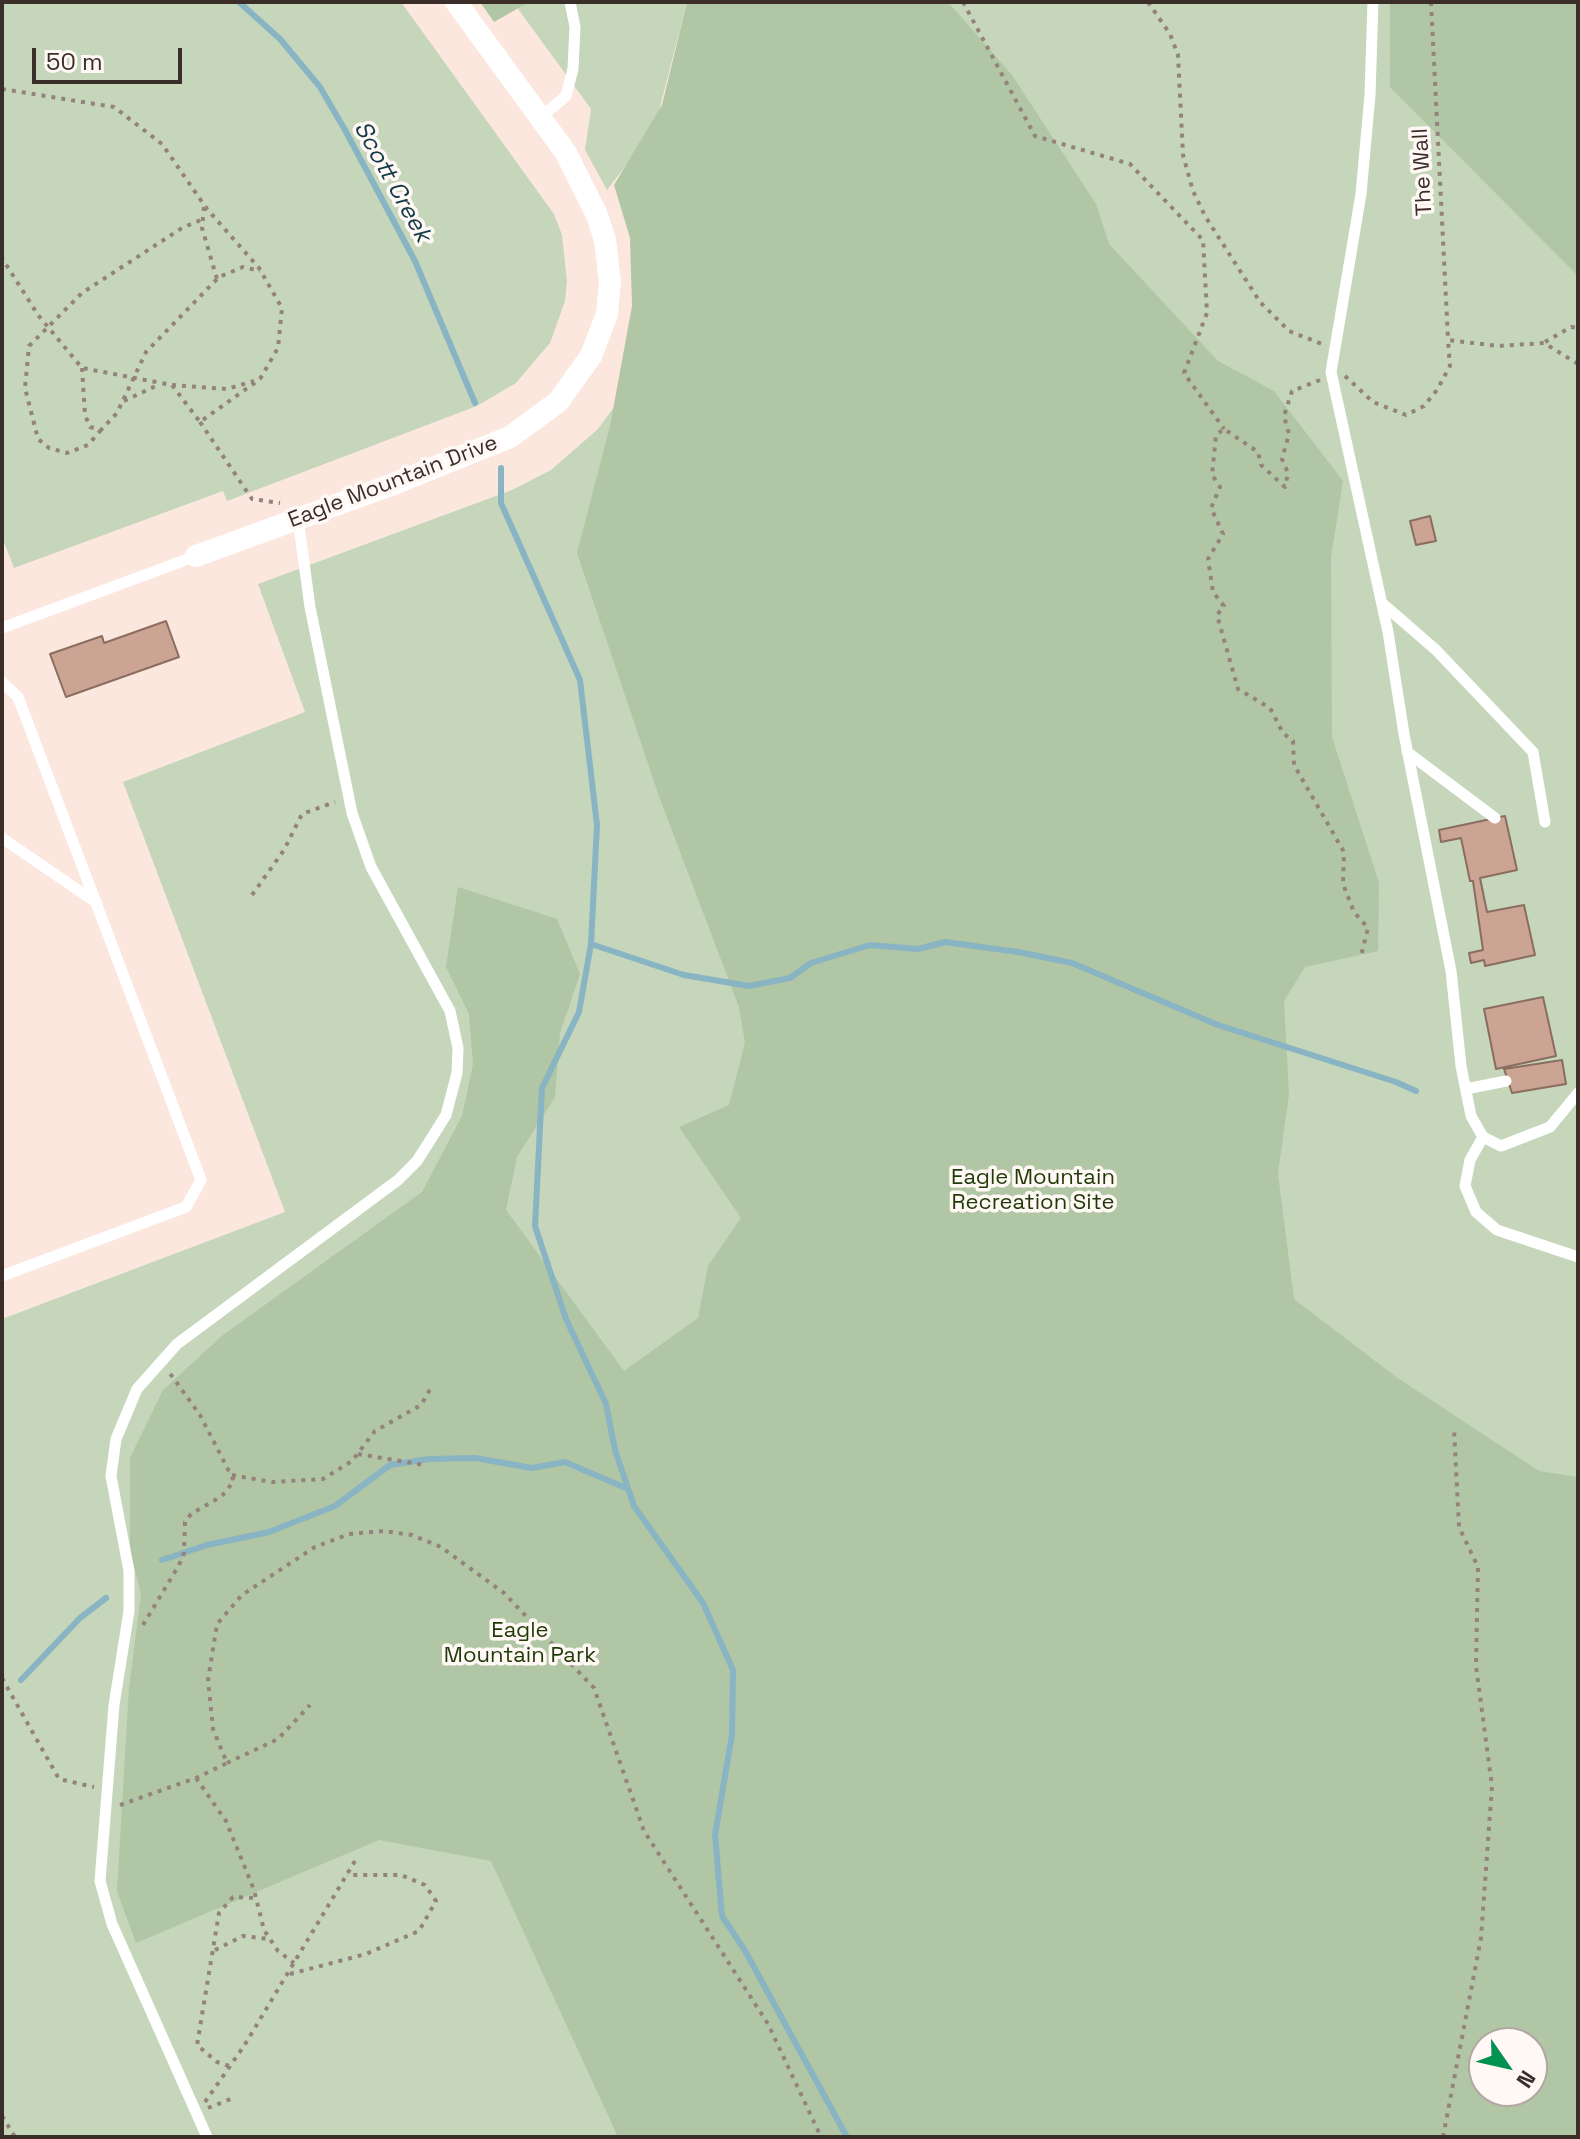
<!DOCTYPE html>
<style>
body{margin:0}
#map{position:relative;width:1580px;height:2139px;overflow:hidden;background:#fce7df;font-family:"Space Grotesk",sans-serif}
canvas{display:block}
.frame{position:absolute;inset:0;border:4px solid #3b2e29;pointer-events:none}
.north{position:absolute;left:1468px;top:2027px;width:80px;height:80px;box-sizing:border-box;background:#fff8f5;border:2px solid #b1a7a3;border-radius:50%;rotate:124deg;font-size:22px;font-weight:700;line-height:32px;text-align:center;color:#3b2e29}
.north::after{content:'';display:block;margin:auto;width:28px;height:36px;background:#019252;clip-path:polygon(50% 0,100% 100%,50% 72%,0 100%)}
.scale{position:absolute;left:32px;top:48px;width:150px;height:36px;box-sizing:border-box;border:4px solid #3b2e29;border-top:0;padding-left:10px;font-size:24px;line-height:28px;white-space:nowrap;color:#3b2e29;-webkit-text-stroke:6px #fff8f5;paint-order:stroke}
</style>
<div id="map">
<canvas width="1580" height="2139"></canvas>
<div class="frame"></div>
<div class="north">N</div>
<div class="scale">50 m</div>
</div>
<script>
const ctx = document.querySelector('canvas').getContext('2d');
ctx.lineJoin = 'round';
function fillPath(path, color) { ctx.fillStyle = color; ctx.fill(path, 'evenodd'); }
const poly = rows => new Path2D(rows.map(r => 'M' + r).join(''));
function trace(path, color, width, dash) { ctx.strokeStyle = color; ctx.lineWidth = width; ctx.lineCap = dash ? 'butt' : 'round'; ctx.setLineDash(dash || []); ctx.stroke(path); }
function label(font, color, halo, rows, align = 'center') {
  ctx.font = font + ' "Space Grotesk",sans-serif'; ctx.lineWidth = 7; ctx.setLineDash([]); ctx.textBaseline = 'middle'; ctx.strokeStyle = halo; ctx.fillStyle = color; for (const [text, x, y, turn = 0] of rows) {
    ctx.save(); ctx.translate(x, y); ctx.rotate((+turn || 0) * Math.PI / 180); ctx.textAlign = isNaN(turn) ? turn : align; if (halo) ctx.strokeText(text, 0, 0); ctx.fillText(text, 0, 0); ctx.restore();
  }
}
fillPath(poly([
 [2,2,401,2,554,214,562,235,567,281,565,301,550,343,516,383,477,406,227,501,223,491,14,568,2,537],
 [513,2,687,2,659,111,672,165,712,2,1578,2,1578,2137,2,2137,2,1319,285,1212,123,782,305,712,258,584,512,490,551,470,598,429,624,393,655,253,627,164,607,190,585,150,591,109],
 [1484,2043,1532,2043,1532,2091,1484,2091]
]), '#c5d6bb');
fillPath(poly([
 [480,2,529,2,494,22],
 [687,2,948,2,1012,75,1096,204,1109,244,1218,361,1274,391,1343,481,1331,557,1332,737,1379,883,1378,951,1305,967,1284,1001,1289,1094,1278,1174,1294,1299,1396,1377,1539,1471,1578,1477,1578,2137,618,2137,491,1861,379,1840,136,1943,117,1891,129,1688,141,1594,130,1551,130,1458,163,1390,223,1335,422,1192,462,1116,473,1064,469,1014,446,967,458,887,557,919,580,974,560,1033,555,1097,517,1157,506,1210,624,1371,698,1318,708,1266,741,1218,679,1127,729,1105,745,1043,739,1007,660,799,577,553,610,426,632,306,630,238,614,185,662,105],
 [1484,2043,1532,2043,1532,2091,1484,2091],
 [1390,2,1578,2,1578,276,1390,87]
]), '#b1c6a4');
trace(poly([
 [239,2,280,39,320,87,345,130,415,261,475,403],
 [501,468,501,503,580,680,597,825,591,944,579,1012,542,1088,535,1226,566,1319,606,1404,615,1450,634,1506,703,1603,733,1670,732,1735,715,1835,722,1916,744,1949,847,2137],
 [591,944,684,975,749,986,790,978,811,963,870,945,918,949,945,942,1018,952,1072,963,1218,1025,1396,1082,1416,1091],
 [162,1560,207,1545,269,1532,335,1506,390,1465,429,1459,475,1458,532,1468,565,1462,628,1489],
 [21,1680,80,1618,106,1598]
]), '#88b4c3', 6);
const building = poly([
 [1430,516,1436,541,1416,545,1410,521,1430,516],
 [166,621,179,657,66,697,50,654,102,636,104,643,166,621],
 [1505,816,1517,870,1480,878,1487,912,1524,905,1535,955,1485,966,1484,960,1471,963,1469,953,1483,950,1473,881,1470,881,1461,838,1441,842,1439,830,1505,816],
 [1543,997,1556,1056,1496,1069,1484,1009,1543,997],
 [1562,1060,1566,1084,1512,1093,1504,1069,1562,1060]
]);
fillPath(building, '#cba494');
trace(building, '#8b6d60', 2);
trace(poly([
 [963,2,1035,136,1130,164,1203,240,1207,313,1184,373,1224,429],
 [1148,2,1170,34,1178,55,1183,155,1193,191,1205,216,1260,302,1289,331,1322,344],
 [1431,2,1448,339],
 [2,89,114,107,162,144,207,209,259,268,282,308,278,348,260,379,200,422,172,385,82,368,38,315,2,258],
 [204,207,202,228,217,279],
 [1545,342,1571,327,1578,328],
 [82,368,85,415,90,427,101,430,117,413,146,352,219,277,243,267,260,271],
 [1345,376,1373,402,1406,415,1424,406,1437,390,1450,366,1448,340,1498,346,1544,343,1578,364],
 [1320,380,1292,391,1284,416,1289,434,1282,459,1288,473,1285,487,1261,465,1258,452,1224,429,1216,435,1212,475,1220,487,1211,508,1223,534,1208,559,1213,592,1224,606,1217,615,1238,689,1270,708,1283,733,1293,741,1294,765,1344,852,1343,884,1354,912,1368,928,1361,956],
 [172,385,227,389,254,381],
 [124,401,160,384],
 [200,422,252,499,280,503],
 [101,430,88,445,67,453,49,448,38,439,25,388,29,346,82,293,182,228,203,219],
 [252,895,284,850,302,814,335,802],
 [358,1454,424,1465],
 [232,1475,272,1482,323,1479,352,1461,375,1431,421,1405,432,1386],
 [143,1625,179,1565,184,1553,185,1522,191,1514,222,1496,234,1481,200,1415,169,1372],
 [2,1678,59,1779,94,1787],
 [227,1763,278,1739,310,1705],
 [196,1778,226,1821,254,1890,264,1930,278,1951,294,1963],
 [120,1805,196,1778,227,1763,213,1729,208,1680,217,1624,242,1595,315,1547,349,1534,384,1531,412,1535,441,1547,504,1593,594,1688,644,1831,768,2024,821,2137],
 [215,1950,243,1936,269,1939],
 [290,1974,366,1954,419,1931,436,1901,425,1885,401,1875,347,1875],
 [229,2066,217,2062,197,2045,219,1913,233,1897,256,1898],
 [205,2102,244,2046,358,1856],
 [208,2108,233,2098],
 [2,2116,15,2137],
 [1443,2137,1481,1938,1492,1786,1476,1666,1478,1567,1459,1527,1454,1429]
]), '#93837c', 4, [4, 6]);
trace(poly([
 [1373,2,1370,95,1361,194,1331,372,1388,632,1404,734,1451,971,1461,1066,1471,1116,1483,1137,1470,1160,1465,1186,1476,1212,1497,1230,1578,1257],
 [541,117,566,96,573,69,575,27,570,2],
 [1383,604,1436,650,1533,752,1545,822],
 [2,628,196,556],
 [2,682,18,697,201,1180,186,1207,2,1276],
 [1407,752,1495,818],
 [2,838,97,903],
 [1466,1089,1506,1081],
 [1483,1137,1501,1146,1550,1127,1578,1093],
 [207,2137,112,1924,100,1881,114,1705,129,1611,129,1571,111,1476,116,1439,137,1389,177,1344,398,1180,417,1161,446,1115,457,1073,458,1048,450,1011,371,867,352,813,310,607,298,519]
]), '#fff', 11);
trace(poly([
 [196,556,391,485,510,437,558,402,591,356,607,314,610,282,605,240,597,215,566,153,456,2]
]), '#fff', 22);
label('22px', '#3b2e29', '#fff8f5', [
 ["The Wall",1423,172,-93],
 ["Eagle Mountain Drive",393,482,-21]
]);
label('22px', '#1f3a07', '#fff8f5', [
 ["Eagle Mountain",1033,1178],
 ["Recreation Site",1033,1203],
 ["Eagle",520,1631],
 ["Mountain Park",520,1656]
]);
label('italic 24px', '#133b47', '#fff8f5', [
 ["Scott Creek",392,182,61]
]);
</script>
